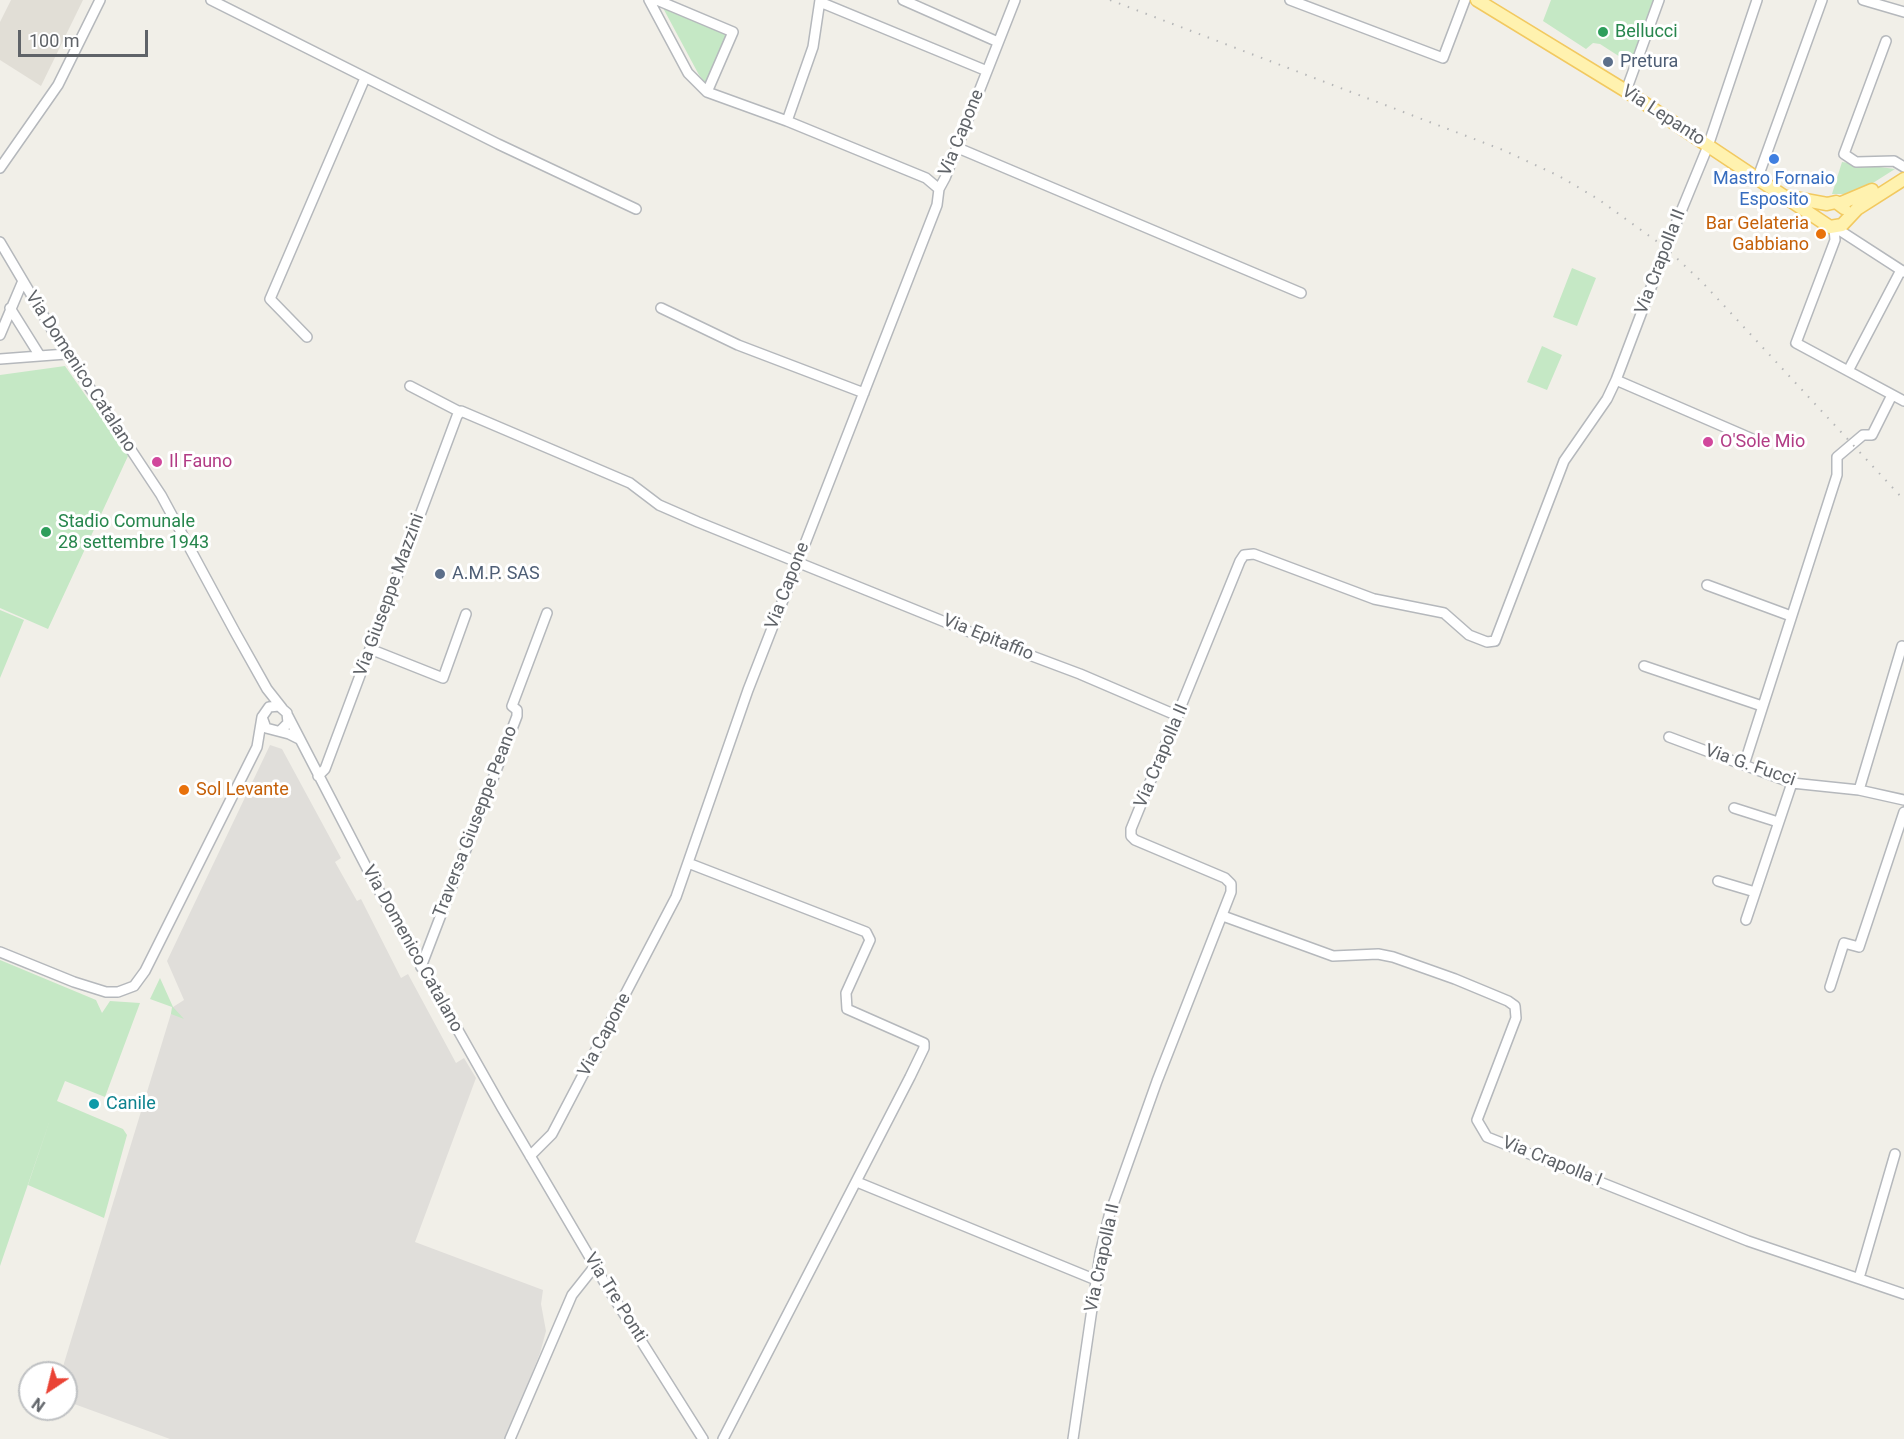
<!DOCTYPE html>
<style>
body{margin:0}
#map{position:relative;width:1904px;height:1439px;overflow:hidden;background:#f1efe8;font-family:Roboto,sans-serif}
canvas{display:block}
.north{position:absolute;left:18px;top:1361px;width:60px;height:60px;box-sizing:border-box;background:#fff;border:2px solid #bfc1c3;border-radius:50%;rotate:215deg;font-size:16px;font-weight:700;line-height:24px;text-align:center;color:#5f6368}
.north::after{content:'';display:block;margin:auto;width:21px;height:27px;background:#ea4335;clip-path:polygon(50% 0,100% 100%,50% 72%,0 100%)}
.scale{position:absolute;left:18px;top:30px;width:130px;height:27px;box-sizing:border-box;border:3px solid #5f6368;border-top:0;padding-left:8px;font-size:18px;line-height:21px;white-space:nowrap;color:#5f6368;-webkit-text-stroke:4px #fff;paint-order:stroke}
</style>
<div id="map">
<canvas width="1904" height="1439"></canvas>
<div class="north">N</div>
<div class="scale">100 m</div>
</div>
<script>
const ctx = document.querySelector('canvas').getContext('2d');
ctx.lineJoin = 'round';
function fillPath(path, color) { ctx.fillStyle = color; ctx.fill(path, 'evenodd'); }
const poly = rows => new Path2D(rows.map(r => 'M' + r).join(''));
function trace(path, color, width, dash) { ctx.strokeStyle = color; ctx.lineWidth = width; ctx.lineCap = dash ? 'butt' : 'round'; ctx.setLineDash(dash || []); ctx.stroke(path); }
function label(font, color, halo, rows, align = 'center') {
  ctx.font = font + ' Roboto,sans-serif'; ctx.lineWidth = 6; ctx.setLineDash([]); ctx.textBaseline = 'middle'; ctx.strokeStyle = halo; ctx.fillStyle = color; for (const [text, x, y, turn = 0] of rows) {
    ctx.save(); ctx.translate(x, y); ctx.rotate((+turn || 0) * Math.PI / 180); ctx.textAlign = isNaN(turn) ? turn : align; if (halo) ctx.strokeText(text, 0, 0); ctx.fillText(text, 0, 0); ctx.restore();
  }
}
fillPath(poly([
 [270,745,282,749,341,858,335,862,357,901,361,899,401,978,408,974,456,1063,464,1058,476,1078,415,1242,543,1290,541,1304,546,1331,540,1353,506,1439,170,1439,66,1401,66,1373,61,1373,173,1007,184,1000,167,961]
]), '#e0deda');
fillPath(poly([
 [11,0,83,0,41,86,0,60,0,22]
]), '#e1ded6');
fillPath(poly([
 [1551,0,1655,0,1637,58,1632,56,1628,62,1600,44,1593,43,1586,49,1543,21],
 [662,6,729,34,707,85,699,75],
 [1842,162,1895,169,1865,188,1848,194,1832,194],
 [1572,268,1596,278,1577,326,1553,317],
 [1542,346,1562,355,1547,390,1527,382],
 [65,366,128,456,48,629,0,608,0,375],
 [0,610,24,620,0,678],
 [0,960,96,1000,102,1013,110,1001,140,1003,105,1097,65,1081,57,1101,123,1129,127,1135,104,1218,28,1185,51,1117,0,1266],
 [160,978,173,1007,184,1019,171,1014,172,1007,150,999]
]), '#c5e8c5');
const minor = poly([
 [211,0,498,144,636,209],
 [649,0,688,73,707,92,787,121,926,178,939,189],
 [657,0,733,32,707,92],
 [903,0,998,42],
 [1290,0,1443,58,1465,0],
 [1863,0,1904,12],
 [820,2,987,71],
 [1886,41,1844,154,1856,162,1894,161,1904,167],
 [1626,91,1659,0],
 [787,121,813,47,820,0],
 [958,148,1301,293],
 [0,168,58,85,100,0],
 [1758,177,1822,0],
 [1834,228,1835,240,1796,343,1904,401],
 [1836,228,1904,272],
 [0,242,58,340,161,495,235,632,267,689,282,708],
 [10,308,40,356],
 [661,308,738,345,864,393],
 [0,335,22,283],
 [307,337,270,299,365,78],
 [0,359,66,354],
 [1848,371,1901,270],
 [1616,380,1757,441],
 [410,386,460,412],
 [1707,585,1791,616],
 [370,649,443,678,466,614],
 [1644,666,1762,706],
 [288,716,373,880,502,1108,609,1290,703,1439],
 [280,731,288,723,287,713,279,706,269,707,262,717,266,728,289,734,299,739],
 [1669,737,1792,783,1859,790,1904,800],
 [1744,765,1837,475,1837,457,1863,435,1872,435,1892,395],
 [318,776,325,769,457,416,461,411,630,483,659,505,698,522,992,641,1080,674,1178,716],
 [1859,790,1902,646],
 [1734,808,1778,822],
 [688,863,866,932,870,940,846,993,847,1009,924,1043,924,1048,910,1077,723,1439],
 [1718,881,1755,892],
 [1223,916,1333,956,1378,954,1393,957,1455,979,1508,1001,1515,1006,1516,1018,1477,1120,1487,1137,1748,1241,1904,1294],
 [1746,920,1792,783],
 [0,952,74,982,106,992,118,992,134,986,145,971,257,747,262,717],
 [421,967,517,716,517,710,512,706,547,613],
 [1830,987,1844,943,1859,947,1904,812],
 [530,1156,552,1134,676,897,748,690,937,205,939,189,945,178,1015,0],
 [857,1182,1096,1280],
 [1859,1278,1895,1154],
 [510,1439,572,1295,595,1266],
 [1073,1439,1100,1254,1109,1216,1157,1081,1231,892,1231,884,1225,878,1135,840,1131,836,1131,829,1240,561,1244,555,1254,554,1374,599,1444,613,1469,635,1487,642,1495,641,1564,461,1607,399,1616,380,1666,248,1708,146,1757,0]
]);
const major = poly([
 [1477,0,1626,91,1830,227,1842,225,1857,209,1904,179],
 [1789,197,1827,204,1836,202,1844,208],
 [1839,204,1872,190]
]);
trace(minor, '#b5b8bc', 12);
trace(major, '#f2c960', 15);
trace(minor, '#fff', 9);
trace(major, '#fff2af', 12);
trace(poly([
 [1110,0,1503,150,1559,176,1598,199,1666,248,1703,283,1904,500]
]), '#b6b7b8', 2, [1.5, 8]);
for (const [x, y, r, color] of [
 [1603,32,6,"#2e9e5b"],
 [1608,62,6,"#5c6f8a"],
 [1774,159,6,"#3f7fe0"],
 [1821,234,6,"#e8710a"],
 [1708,442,6,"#d1479c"],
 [157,462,6,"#d1479c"],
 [46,532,6,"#2e9e5b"],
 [440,574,6,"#5c6f8a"],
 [184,790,6,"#e8710a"],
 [94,1104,6,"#0f9aa8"]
]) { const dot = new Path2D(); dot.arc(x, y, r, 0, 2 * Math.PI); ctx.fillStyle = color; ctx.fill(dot); trace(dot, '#fff', 2); }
label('18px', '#27864d', '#fff', [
 ["Bellucci",1615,32],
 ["Stadio Comunale",58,522],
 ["28 settembre 1943",58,543]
], 'left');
label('18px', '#4e5e75', '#fff', [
 ["Pretura",1620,62],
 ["A.M.P. SAS",452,574]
], 'left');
label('18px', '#5f6368', '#fff', [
 ["Via Lepanto",1663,116,33],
 ["Via Capone",962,133,-68],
 ["Via Crapolla II",1661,262,-69],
 ["Via Domenico Catalano",80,372,57],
 ["Via Capone",788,586,-69],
 ["Via Giuseppe Mazzini",390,595,-70],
 ["Via Epitaffio",988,638,22],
 ["Via Crapolla II",1162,756,-67],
 ["Via G. Fucci",1750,766,19],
 ["Traversa Giuseppe Peano",476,822,-69],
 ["Via Domenico Catalano",412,949,61],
 ["Via Capone",605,1035,-62],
 ["Via Crapolla I",1552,1162,22],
 ["Via Crapolla II",1103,1258,-78],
 ["Via Tre Ponti",615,1298,58]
]);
label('18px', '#366cbe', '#fff', [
 ["Mastro Fornaio",1774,179],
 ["Esposito",1774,200]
]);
label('18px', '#c56008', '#fff', [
 ["Bar Gelateria",1809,224],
 ["Gabbiano",1809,245],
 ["Sol Levante",196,790,"left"]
], 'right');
label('18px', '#b23c85', '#fff', [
 ["O'Sole Mio",1720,442],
 ["Il Fauno",169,462]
], 'left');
label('18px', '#0d838f', '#fff', [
 ["Canile",106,1104]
], 'left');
</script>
